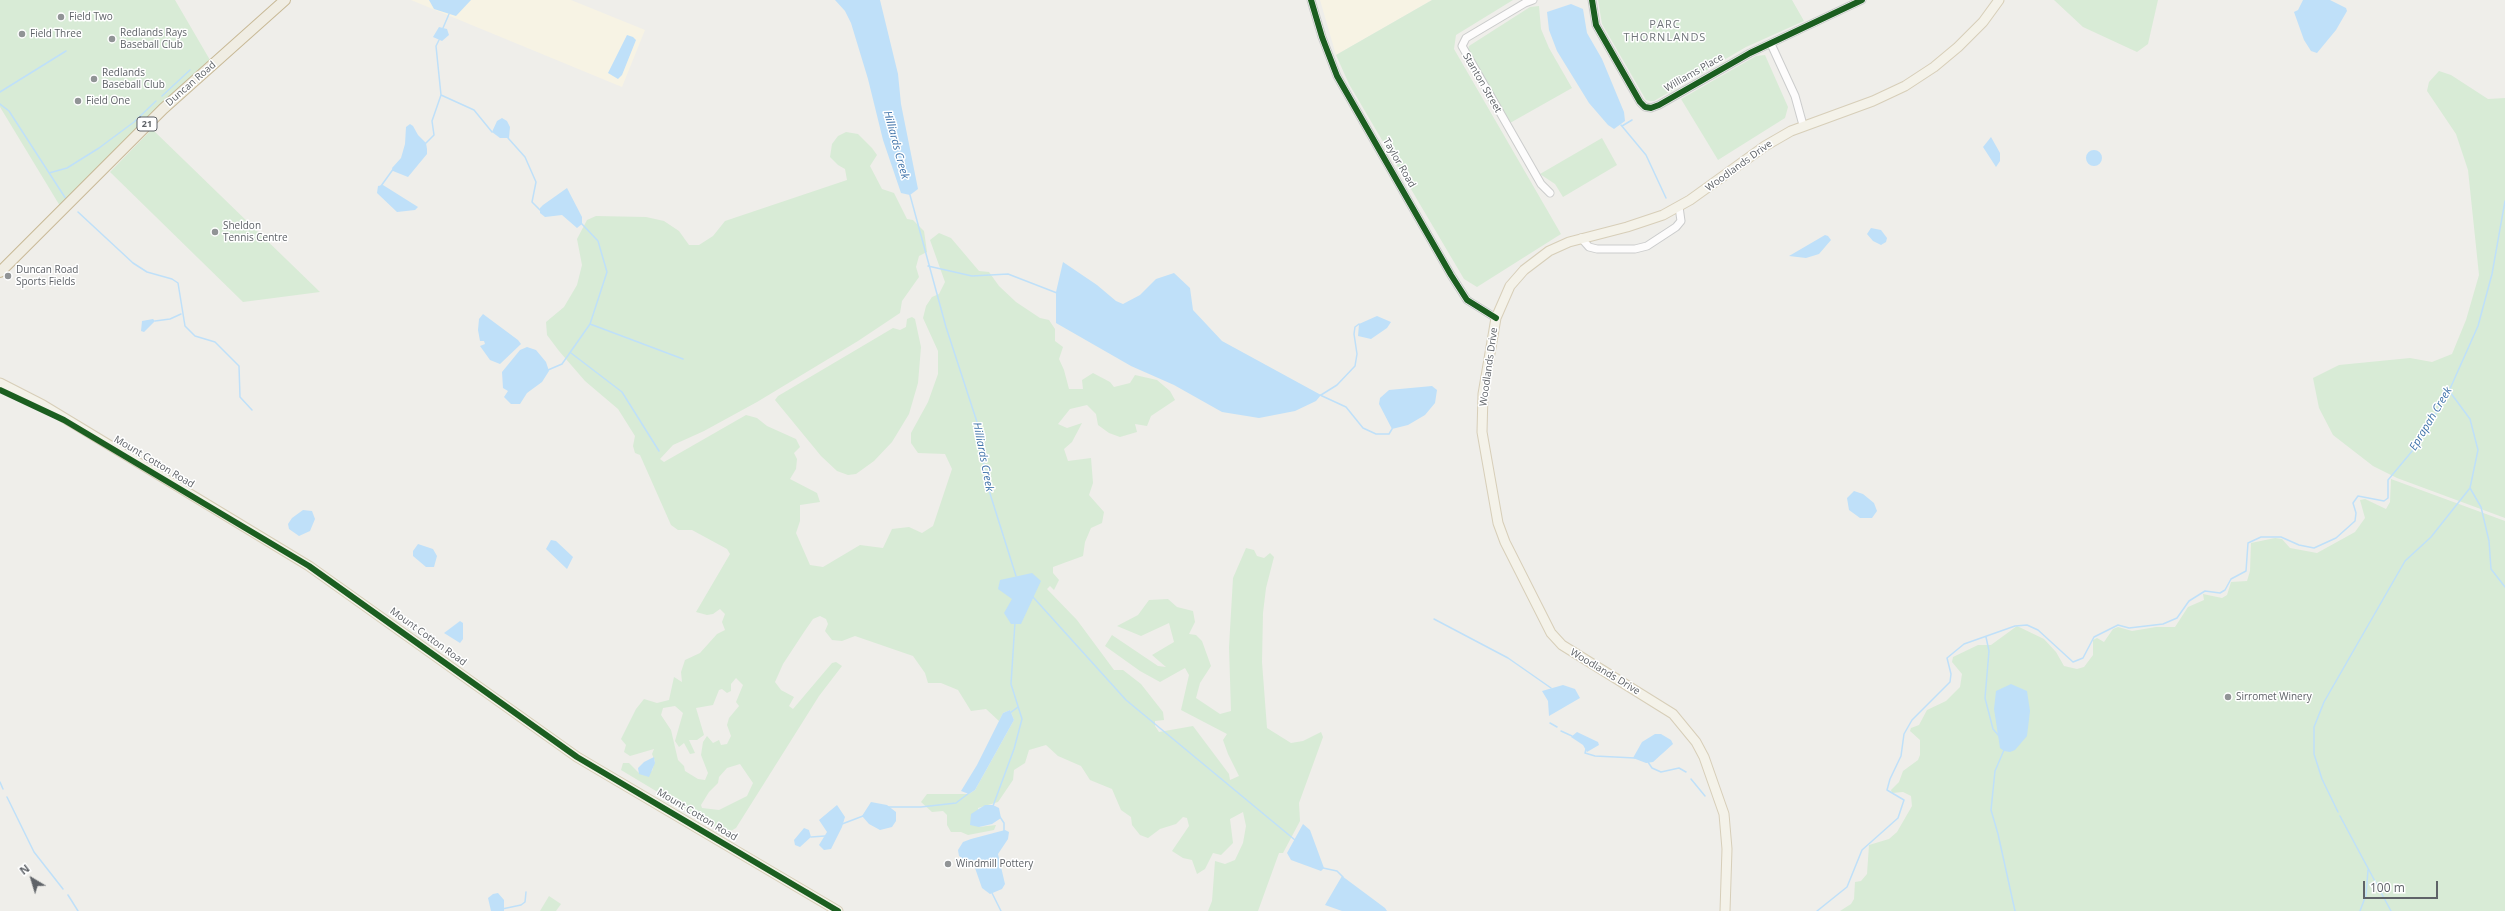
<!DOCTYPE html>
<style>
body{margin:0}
#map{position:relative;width:2505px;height:911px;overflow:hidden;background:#efeeea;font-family:"Open Sans",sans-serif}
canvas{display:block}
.north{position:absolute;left:12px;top:859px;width:40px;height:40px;-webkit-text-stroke:3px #fff;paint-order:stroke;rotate:322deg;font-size:11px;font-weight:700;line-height:16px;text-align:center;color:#5f6368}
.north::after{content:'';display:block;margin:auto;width:14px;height:18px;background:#5f6368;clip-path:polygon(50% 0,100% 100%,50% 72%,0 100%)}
.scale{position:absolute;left:2363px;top:881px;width:75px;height:18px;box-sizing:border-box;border:2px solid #5f6368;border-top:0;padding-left:5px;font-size:12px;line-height:14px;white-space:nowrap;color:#5f6368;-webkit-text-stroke:3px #fff;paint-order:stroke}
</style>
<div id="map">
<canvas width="2505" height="911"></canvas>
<div class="north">N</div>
<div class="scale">100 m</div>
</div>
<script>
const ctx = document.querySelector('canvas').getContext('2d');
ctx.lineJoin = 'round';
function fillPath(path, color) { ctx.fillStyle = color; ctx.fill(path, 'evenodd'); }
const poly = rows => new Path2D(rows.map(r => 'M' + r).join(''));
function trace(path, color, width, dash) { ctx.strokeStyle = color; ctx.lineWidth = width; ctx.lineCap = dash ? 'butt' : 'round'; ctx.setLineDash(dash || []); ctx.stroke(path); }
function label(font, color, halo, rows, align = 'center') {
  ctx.font = font + ' "Open Sans",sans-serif'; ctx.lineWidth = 3; ctx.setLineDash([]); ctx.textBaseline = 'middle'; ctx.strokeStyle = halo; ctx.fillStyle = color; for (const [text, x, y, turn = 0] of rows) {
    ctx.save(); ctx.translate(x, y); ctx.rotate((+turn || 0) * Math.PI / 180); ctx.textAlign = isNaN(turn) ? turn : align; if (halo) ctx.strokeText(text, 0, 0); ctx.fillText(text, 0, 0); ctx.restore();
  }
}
fillPath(poly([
 [411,0,571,0,645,30,622,87],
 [1320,0,1432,0,1336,55]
]), '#f7f3e4');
fillPath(poly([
 [0,0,175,0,210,60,60,206,0,107],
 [1432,0,1513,0,1456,35,1454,49,1561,234,1477,287,1464,279,1349,84,1336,55],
 [1598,0,1792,0,1804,21,1746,47,1654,101,1650,101,1646,100,1602,24],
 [2054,0,2158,0,2148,44,2137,52,2083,27],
 [1539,6,1541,29,1549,48,1572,88,1510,123,1468,49,1469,46,1530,7],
 [1765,55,1788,107,1785,118,1718,160,1681,99,1756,56],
 [2439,71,2451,75,2488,99,2505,98,2505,518,2397,478,2373,466,2333,435,2319,408,2313,378,2339,365,2410,358,2432,362,2452,354,2466,320,2479,275,2468,170,2456,134,2427,91,2429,82],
 [152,129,320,292,243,302,110,172],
 [846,132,858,134,872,148,877,155,870,166,882,189,894,193,907,219,913,220,924,231,927,252,919,256,916,267,919,277,902,301,900,313,858,341,757,402,704,431,673,445,660,459,664,462,746,415,757,418,767,426,796,439,800,447,794,453,797,459,796,469,790,479,817,493,820,502,800,505,800,521,796,533,810,565,823,567,860,545,883,548,892,529,909,527,922,533,933,526,952,469,945,454,918,453,911,443,911,433,928,402,938,374,938,351,923,318,926,306,932,297,939,294,945,282,930,240,939,233,951,238,979,271,989,272,999,286,1016,302,1040,318,1049,320,1055,329,1055,341,1063,347,1059,359,1064,370,1069,389,1083,389,1082,380,1093,373,1110,382,1114,387,1130,383,1135,375,1157,380,1170,391,1175,400,1151,416,1147,426,1135,424,1137,432,1120,437,1109,433,1098,425,1096,414,1087,405,1070,409,1058,424,1067,428,1082,423,1072,442,1064,449,1068,461,1091,458,1093,483,1089,495,1104,512,1102,523,1091,528,1085,542,1083,556,1053,567,1053,573,1059,580,1054,590,1050,586,1047,589,1077,620,1114,670,1123,670,1141,684,1163,712,1164,720,1155,721,1155,726,1159,732,1193,726,1229,774,1230,780,1239,776,1228,754,1223,740,1227,734,1181,710,1189,675,1185,668,1160,682,1140,671,1105,646,1112,635,1158,666,1166,667,1152,655,1174,642,1169,623,1141,636,1117,626,1138,615,1149,600,1168,599,1177,607,1193,611,1195,622,1189,634,1196,635,1202,641,1211,666,1200,683,1196,698,1220,714,1231,711,1229,647,1233,578,1246,548,1254,550,1257,556,1264,558,1270,553,1274,557,1266,588,1263,613,1262,662,1267,728,1291,743,1303,741,1321,732,1323,737,1299,803,1300,821,1283,853,1279,853,1258,911,1208,911,1212,901,1215,861,1225,864,1235,860,1243,843,1246,826,1243,812,1230,819,1233,843,1221,855,1213,853,1205,869,1197,874,1192,860,1183,858,1172,851,1189,826,1187,818,1183,817,1176,824,1160,829,1148,838,1140,835,1132,825,1131,817,1121,810,1112,789,1090,780,1081,766,1058,756,1046,745,1029,750,1025,763,1014,770,1013,780,998,802,978,808,979,827,996,825,994,830,968,835,961,832,951,832,947,825,947,815,943,811,932,812,921,802,927,794,969,794,975,790,1014,720,1010,710,1003,713,999,721,986,709,971,711,958,690,941,683,928,683,925,673,913,656,855,636,842,641,832,640,825,631,828,624,826,619,820,616,813,619,804,632,783,664,775,682,781,690,794,697,789,706,793,709,832,663,836,662,842,666,819,696,736,828,729,832,721,830,621,770,623,763,629,763,639,773,652,771,655,761,652,754,654,749,630,756,624,752,626,745,621,739,636,709,644,699,657,703,669,700,674,677,682,682,681,672,685,660,700,653,717,634,725,630,722,622,725,614,720,609,713,614,707,615,696,612,730,554,727,549,692,530,678,530,671,525,640,455,635,453,633,446,635,436,618,409,585,381,559,351,547,335,546,322,564,307,577,285,582,265,577,239,587,220,596,216,646,217,664,221,679,231,689,245,699,245,713,236,725,221,847,180,845,169,838,165,830,157,832,144,838,136],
 [736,678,743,685,736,702,739,706,729,718,727,725,731,736,727,744,721,745,719,740,713,743,707,736,703,742,701,755,708,773,705,780,698,779,685,771,684,766,678,760,671,730,661,715,663,708,675,706,683,713,675,741,679,747,684,743,690,754,695,753,689,740,697,740,704,735,696,708,713,705,719,690,722,689,727,693,731,691,731,684],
 [740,764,753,783,747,796,719,810,702,808,701,805,709,792,718,783,719,777,727,768],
 [1602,138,1617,165,1563,197,1555,184,1540,174],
 [912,317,915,319,921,347,918,383,909,414,892,442,874,461,856,474,848,475,837,471,821,456,775,400,778,396,893,328,900,330,906,327,907,319],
 [2391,479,2505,521,2505,911,1840,911,1851,904,1854,899,1855,882,1861,881,1867,874,1869,845,1889,839,1897,832,1912,806,1911,796,1903,792,1892,793,1891,790,1899,782,1903,771,1918,760,1920,755,1920,740,1910,731,1911,728,1919,725,1927,710,1946,701,1960,687,1962,674,1952,662,1953,657,1978,645,1991,645,2017,626,2044,639,2056,652,2064,666,2077,669,2084,667,2093,655,2093,640,2097,638,2104,642,2113,629,2118,627,2132,631,2156,627,2175,627,2188,607,2204,600,2203,594,2222,598,2227,595,2231,582,2247,581,2250,571,2251,543,2275,538,2282,539,2290,548,2317,553,2355,532,2365,518,2360,500,2365,499,2386,509,2390,502],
 [549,896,561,904,556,911,540,911]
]), '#d8ebd6');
fillPath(poly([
 [429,0,471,0,456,16,434,9],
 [835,0,880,0,898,74,901,104,918,189,910,195,901,193,883,140,868,79,851,23,845,11],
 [2303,0,2330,0,2346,8,2347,11,2336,30,2317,53,2311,51,2304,40,2294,12,2298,10],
 [1571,4,1583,9,1587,33,1602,59,1624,112,1625,121,1614,129,1608,125,1589,103,1557,51,1549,30,1547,12],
 [439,27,447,29,449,35,442,41,433,37],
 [627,35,633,37,636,40,622,75,618,79,608,73],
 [502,118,507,121,510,127,509,138,500,138,492,132,497,121],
 [410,124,413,126,418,135,426,143,427,149,427,154,408,177,393,171,392,168,401,158,405,144,406,127],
 [1991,137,2000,153,2000,161,1996,167,1983,147],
 '2086 158a8 8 0 1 1 16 0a8 8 0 1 1-16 0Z',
 [383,185,418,207,415,210,397,212,377,193,378,186],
 [567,188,582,217,582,224,577,228,562,215,545,217,540,213,540,208,543,205],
 [1871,228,1881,230,1887,238,1886,242,1881,245,1873,241,1867,234],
 [1825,235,1828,236,1831,240,1819,254,1806,258,1789,256],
 [1063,262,1097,285,1116,301,1123,304,1140,295,1156,279,1174,273,1190,288,1193,310,1222,341,1321,395,1316,401,1295,411,1259,418,1222,412,1174,385,1131,366,1056,323,1056,292],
 [483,314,518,340,521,344,500,364,490,360,480,346,485,344,484,341,480,341,478,330,479,319],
 [1377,316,1391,322,1387,328,1371,339,1358,336,1359,324],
 [153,319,155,321,144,332,141,331,142,321],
 [527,347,536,350,546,362,549,371,542,382,527,393,520,404,511,404,504,397,508,391,503,388,502,372,520,350],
 [1432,386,1437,390,1435,403,1425,415,1408,425,1392,429,1379,404,1380,398,1389,390],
 [1854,491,1863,494,1874,503,1877,511,1872,518,1860,518,1849,510,1847,498],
 [303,510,312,511,315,519,310,531,299,536,289,529,288,524,292,518],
 [551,540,556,541,573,557,567,569,546,549],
 [418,544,433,549,437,556,434,567,426,567,413,556,413,551],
 [1032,573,1041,581,1021,624,1011,624,1004,613,1012,599,998,589,1000,580],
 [460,621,463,623,463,639,460,643,444,633],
 [2011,684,2027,691,2030,711,2027,736,2015,750,2010,752,2004,751,2000,748,1994,709,1996,691],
 [1563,685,1575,689,1580,698,1549,716,1548,701,1542,691],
 [1010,710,1014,720,975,790,969,794,961,791,977,765,1003,713],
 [1577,732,1598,742,1599,745,1587,752,1583,745,1571,737],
 [1655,734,1661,734,1671,740,1673,744,1653,762,1646,763,1633,758,1642,742],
 [654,757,655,763,649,777,639,774,638,768,644,762],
 [871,802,887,805,896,812,896,821,892,827,880,830,869,824,862,816],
 [837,805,845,817,842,827,831,849,824,850,819,845,827,832,819,820],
 [993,805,999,808,1001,818,992,824,979,827,970,825,971,814,985,805],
 [1303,824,1310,830,1324,868,1321,871,1291,860,1287,853],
 [804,828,809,830,811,837,800,847,795,845,794,840],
 [1005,830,1009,832,1008,839,998,854,1005,884,1002,889,990,894,982,888,975,868,959,856,958,850,963,842,971,839],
 [1342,876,1385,908,1387,911,1342,911,1325,905],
 [498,893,504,900,504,911,491,911,488,898,493,894]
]), '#bfe0f9');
trace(poly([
 [443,28,449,14],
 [0,92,66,51],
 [441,95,474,110,492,132],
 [162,96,190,70],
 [0,104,9,111,66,199],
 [1621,125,1646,155,1666,198],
 [1622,126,1632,120],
 [508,138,525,157,536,182,532,202,541,211],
 [425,144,434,135,432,121,441,95,436,46,439,40],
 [49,173,67,168,99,148,134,122,156,101],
 [381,186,394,168],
 [910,195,946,327,977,422,987,484,1016,576],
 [78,212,133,263,147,272,172,279,178,283,185,326,195,336,215,342,239,366,240,397,252,410],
 [928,266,972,276,1008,274,1057,293],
 [155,321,170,319,181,314],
 [590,324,683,359],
 [571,353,622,392,659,451],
 [548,370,562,364,590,324,607,272,598,241,581,223],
 [1320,395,1346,407,1363,428,1376,434,1389,434,1392,429],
 [1321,395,1337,385,1355,366,1357,354,1354,334,1355,327,1359,324],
 [2470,488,2481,507,2489,541,2491,569,2505,587],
 [1033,597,1126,700,1295,840],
 [1434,619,1508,658,1551,688],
 [1986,637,1989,651,1985,698,1993,729,1999,736],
 [1010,713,1018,707],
 [1550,723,1557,727],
 [1561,731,1572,736],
 [1586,749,1585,753,1595,756,1635,758],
 [2004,750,1995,771,1991,810,1998,834,2015,911],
 [1648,762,1652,768,1661,772,1679,768,1686,772],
 [1691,779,1705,796],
 [0,782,3,789],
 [7,797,34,852,63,889],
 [993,806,1014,749,1022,719,1011,684,1015,622],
 [888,807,921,807,956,803,969,793],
 [2338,812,2322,779,2314,754,2314,727,2324,702,2405,561,2431,537,2470,488,2478,450,2470,419,2450,392],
 [2340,816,2391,911],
 [1000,817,1004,823,1004,832],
 [842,824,863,816],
 [811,837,825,836],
 [1323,868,1337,871,1343,877],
 [992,893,1001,911],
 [68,895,78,911],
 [502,909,521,905,525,902,526,892],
 [1817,911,1847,887,1862,850,1898,818,1904,800,1887,790,1890,779,1901,756,1904,734,1912,720,1950,682,1951,674,1947,658,1964,644,2015,626,2027,625,2038,630,2073,662,2083,658,2094,637,2118,625,2129,628,2163,624,2177,618,2189,601,2205,591,2220,593,2225,590,2231,579,2246,571,2248,543,2261,537,2281,537,2299,545,2314,548,2336,538,2355,521,2356,513,2353,503,2358,496,2384,501,2388,498,2388,480,2418,444,2449,391,2478,326,2492,274,2505,201],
 [2360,911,2366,895,2368,870]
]), '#bfe0f9', 1.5);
const minor = poly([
 [1311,0,1322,37,1337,76,1451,275,1467,300,1496,318],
 [1533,0,1525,3,1466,38,1462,46,1541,184,1550,193],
 [1592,0,1596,25,1640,102,1645,107,1651,108,1659,105,1750,53,1862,0],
 [1771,44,1795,96,1803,125],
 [1581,238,1589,247,1597,249,1635,249,1647,246,1676,227,1681,221,1679,207]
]);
const major = poly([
 [0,383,43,405,309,566,577,757,838,911],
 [1725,911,1727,849,1724,814,1704,757,1696,742,1673,714,1562,645,1551,633,1505,542,1498,523,1482,432,1483,394,1496,318,1510,286,1524,270,1549,251,1569,242,1627,227,1663,215,1690,200,1765,146,1791,131,1873,101,1905,86,1934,67,1958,47,1983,22,1999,0]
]);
const highway = poly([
 [0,272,163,109,285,0]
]);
trace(minor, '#cbcccc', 9);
trace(major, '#d7ceb8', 11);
trace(highway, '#c8b996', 12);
trace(minor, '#fdfcfc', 7);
trace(major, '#f4f2e9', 9);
trace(highway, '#f0ede3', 10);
trace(poly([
 [1311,0,1322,37,1337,76,1451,275,1467,300,1496,318],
 [1592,0,1596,25,1640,102,1645,107,1651,108,1659,105,1750,53,1862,0],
 [0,390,64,420,309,566,577,757,838,911]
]), '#1b5e20', 6);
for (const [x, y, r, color] of [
 [61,17,4,"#919496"],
 [22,34,4,"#919496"],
 [112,39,4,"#919496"],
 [94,79,4,"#919496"],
 [78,101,4,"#919496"],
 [215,232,4,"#919496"],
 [8,276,4,"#919496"],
 [2228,697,4,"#919496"],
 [948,864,4,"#919496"]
]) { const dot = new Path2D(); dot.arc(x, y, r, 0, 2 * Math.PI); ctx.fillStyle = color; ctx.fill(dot); trace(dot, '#fff', 1.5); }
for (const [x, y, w] of [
 [147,124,20]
]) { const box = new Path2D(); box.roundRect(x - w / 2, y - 7, w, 14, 3); ctx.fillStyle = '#fff'; ctx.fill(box); trace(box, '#5f6368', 1); }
label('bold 9px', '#5f6368', null, [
 ["21",147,124]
]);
label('10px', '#5f6368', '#fff', [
 ["Field Two",69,17],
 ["Redlands Rays",120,33],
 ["Baseball Club",120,45],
 ["Field Three",30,34],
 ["Redlands",102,73],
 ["Baseball Club",102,85],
 ["Field One",86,101],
 ["Sheldon",223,226],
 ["Tennis Centre",223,238],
 ["Duncan Road",16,270],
 ["Sports Fields",16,282],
 ["Sirromet Winery",2236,697],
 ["Windmill Pottery",956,864]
], 'left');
label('10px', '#5f6368', '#fff', [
 ["Williams Place",1694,73,-30],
 ["Stanton Street",1482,83,60],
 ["Duncan Road",191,84,-41],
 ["Taylor Road",1399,163,60],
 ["Woodlands Drive",1739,166,-36],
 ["Woodlands Drive",1489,367,-82],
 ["Mount Cotton Road",154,462,31],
 ["Mount Cotton Road",428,637,36],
 ["Woodlands Drive",1605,672,31],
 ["Mount Cotton Road",697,815,31]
]);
ctx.letterSpacing = '1px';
label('11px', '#70757a', '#fff', [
 ["PARC",1665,25],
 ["THORNLANDS",1665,38]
]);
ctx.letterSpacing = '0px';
label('italic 11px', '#4174aa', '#fff', [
 ["Hilliards Creek",896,145,75],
 ["Eprapah Creek",2431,419,-59],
 ["Hilliards Creek",983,457,79]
]);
</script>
